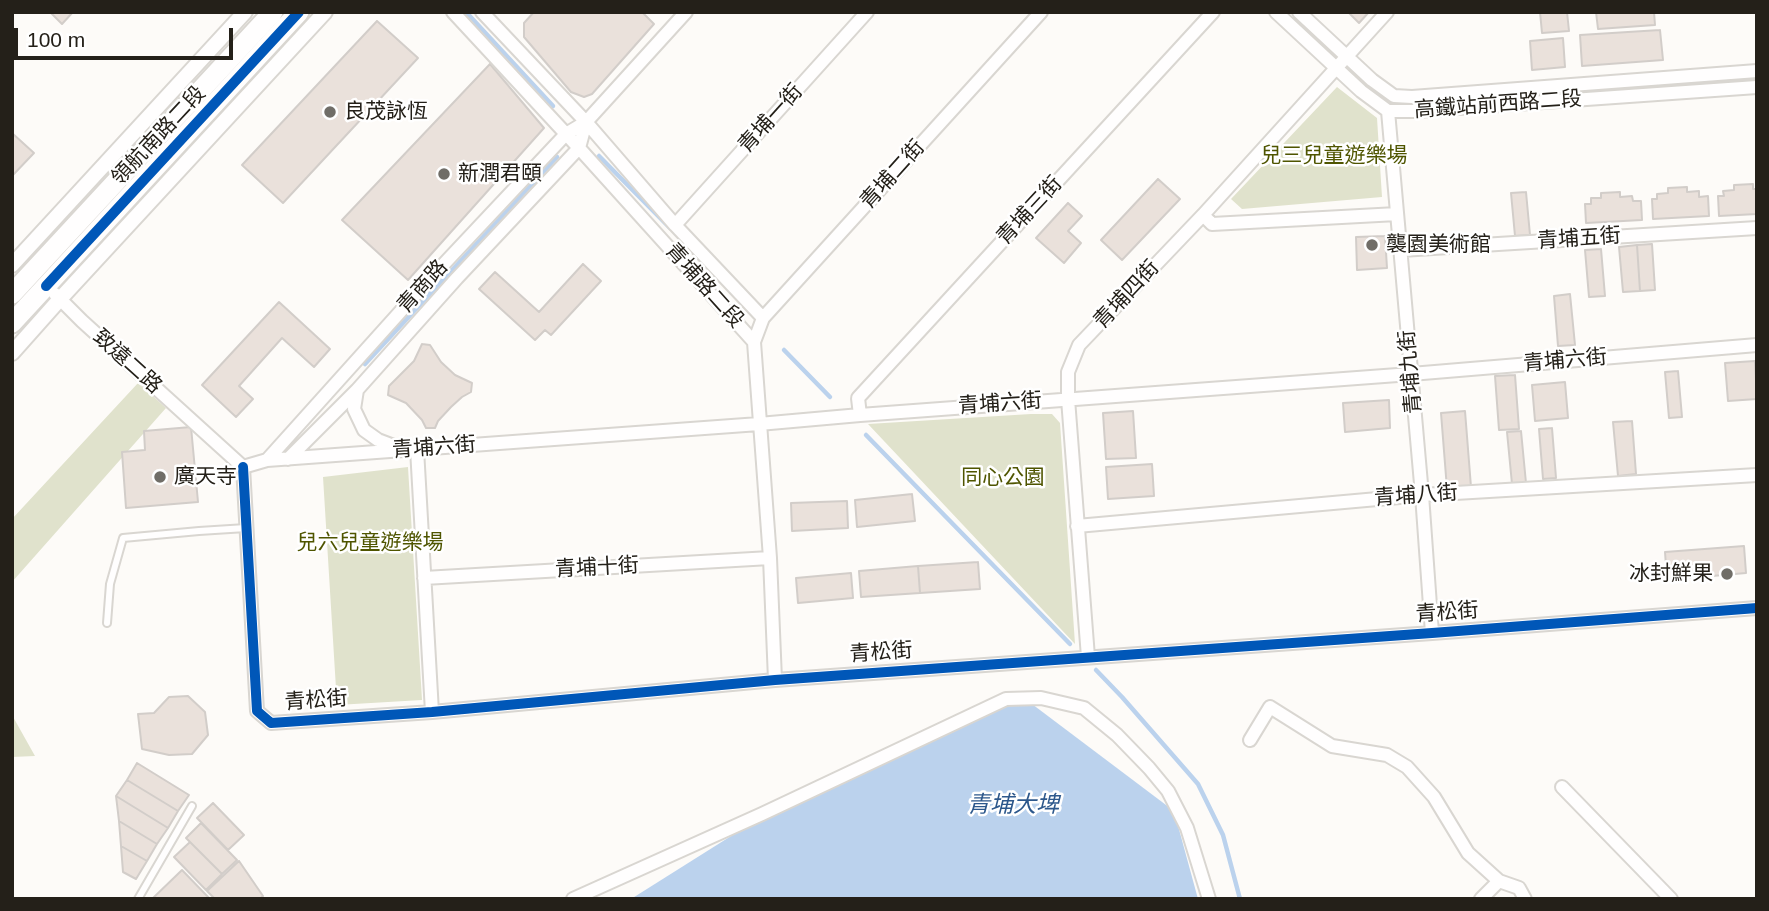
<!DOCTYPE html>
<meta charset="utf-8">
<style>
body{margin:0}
#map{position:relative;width:1769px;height:911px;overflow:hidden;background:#fdfbf8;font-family:Arial,sans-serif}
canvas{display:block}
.frame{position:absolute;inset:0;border:14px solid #242019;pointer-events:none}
.scale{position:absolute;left:14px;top:28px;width:219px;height:32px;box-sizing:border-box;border:4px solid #242019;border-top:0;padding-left:9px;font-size:21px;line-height:24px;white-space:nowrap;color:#242019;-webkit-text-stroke:5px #fff;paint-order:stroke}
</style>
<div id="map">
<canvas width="1769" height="911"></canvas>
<div class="frame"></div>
<div class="scale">100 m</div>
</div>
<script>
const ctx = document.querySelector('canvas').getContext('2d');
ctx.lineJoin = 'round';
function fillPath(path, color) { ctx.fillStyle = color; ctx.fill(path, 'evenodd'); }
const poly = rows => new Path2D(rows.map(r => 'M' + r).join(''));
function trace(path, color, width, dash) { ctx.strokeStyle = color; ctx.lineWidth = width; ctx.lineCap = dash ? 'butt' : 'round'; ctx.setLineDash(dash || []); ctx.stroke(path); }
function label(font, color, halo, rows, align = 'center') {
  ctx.font = font + ' Arial,"Noto Sans TC",sans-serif'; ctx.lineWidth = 5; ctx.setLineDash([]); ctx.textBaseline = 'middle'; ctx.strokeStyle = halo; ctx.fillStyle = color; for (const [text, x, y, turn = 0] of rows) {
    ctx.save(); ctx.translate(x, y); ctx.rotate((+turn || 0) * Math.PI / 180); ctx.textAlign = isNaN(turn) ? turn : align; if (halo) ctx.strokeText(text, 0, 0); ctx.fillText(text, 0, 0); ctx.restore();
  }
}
fillPath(poly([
 [1337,87,1377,118,1382,197,1242,209,1231,199],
 [138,383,166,408,12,582,12,519],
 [1031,414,1052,414,1060,423,1075,644,868,424],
 [408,467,422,700,337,705,323,477],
 [12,715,35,756,12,757]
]), '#e0e2cc');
fillPath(poly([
 [1024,698,1174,811,1198,899,631,899,739,831]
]), '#bbd2ed');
trace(poly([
 [466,12,553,106],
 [599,156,670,228],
 [784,350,830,397],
 [365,364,557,157],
 [866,435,1070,644],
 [1096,670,1122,697,1198,784,1223,835,1240,899]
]), '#bbd2ed', 4.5);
const building = poly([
 [50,12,73,12,62,24,50,12],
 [534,12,642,12,654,24,592,94,584,97,571,92,524,37,524,23,534,12],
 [1348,12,1369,12,1359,23,1348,12],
 [1540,12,1567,12,1569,31,1542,33,1540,12],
 [1596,12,1654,12,1655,25,1598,29,1596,12],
 [377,21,418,58,283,203,242,165,377,21],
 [1660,30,1663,60,1582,66,1580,35,1660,30],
 [1563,38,1565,67,1532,70,1530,41,1563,38],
 [490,64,544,128,408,280,342,220,490,64],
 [12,133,34,153,12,176,12,133],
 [1158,179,1180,199,1122,260,1101,240,1158,179],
 [1753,184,1753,189,1757,189,1757,214,1719,216,1718,196,1724,196,1723,191,1734,190,1734,185,1753,184],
 [1687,187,1687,192,1699,191,1699,197,1708,196,1709,216,1653,219,1652,199,1657,199,1657,194,1668,193,1668,188,1687,187],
 [1526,192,1530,235,1515,236,1511,193,1526,192],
 [1620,192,1620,197,1632,196,1633,201,1641,201,1642,220,1586,223,1585,204,1591,204,1591,198,1601,198,1601,193,1620,192],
 [1068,203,1082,216,1068,231,1081,243,1064,263,1036,238,1068,203],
 [1385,236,1387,268,1357,270,1356,237,1385,236],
 [1652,244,1655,290,1640,291,1637,245,1652,244],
 [1637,245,1640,291,1623,292,1619,247,1637,245],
 [1601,249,1605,296,1589,297,1585,250,1601,249],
 [583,264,601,281,551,335,545,330,535,340,479,289,495,272,539,312,583,264],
 [1570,294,1575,345,1558,346,1554,296,1570,294],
 [279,302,330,349,314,367,282,338,239,386,253,399,236,417,202,385,279,302],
 [422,344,430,345,441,362,455,375,472,383,471,392,462,397,451,407,438,421,435,428,426,428,422,420,406,403,388,395,389,386,414,361,422,344],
 [1755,361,1757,399,1728,401,1725,363,1755,361],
 [1678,371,1682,417,1669,418,1665,372,1678,371],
 [1515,375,1519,429,1499,430,1495,376,1515,375],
 [1565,382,1568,418,1535,421,1532,385,1565,382],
 [1389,400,1390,428,1345,432,1343,403,1389,400],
 [1133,411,1136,458,1106,459,1103,413,1133,411],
 [1465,411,1471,487,1447,489,1441,413,1465,411],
 [1632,421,1636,474,1618,476,1613,422,1632,421],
 [191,427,198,502,126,508,122,452,145,450,144,431,191,427],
 [1552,428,1556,478,1543,479,1539,429,1552,428],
 [1521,431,1526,483,1512,484,1507,432,1521,431],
 [1152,464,1154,496,1108,499,1106,467,1152,464],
 [912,494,915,521,857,527,855,500,912,494],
 [847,501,848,528,792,531,791,503,847,501],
 [1744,546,1746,573,1667,580,1665,552,1744,546],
 [978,562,980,589,920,593,918,566,978,562],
 [918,566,920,593,861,597,859,571,918,566],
 [851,573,853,598,798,603,796,578,851,573],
 [188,696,205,712,208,735,192,754,169,755,142,749,138,714,154,713,169,697,188,696],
 [137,763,189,795,178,811,127,780,137,763],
 [127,780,178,811,168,828,116,796,127,780],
 [116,796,168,828,157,844,119,821,116,796],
 [213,803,244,835,228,850,197,818,213,803],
 [119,821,157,844,147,861,121,846,119,821],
 [201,823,237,860,222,874,186,838,201,823],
 [190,842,222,874,206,890,174,857,190,842],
 [121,846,147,861,136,879,123,872,121,846],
 [239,861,263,896,260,899,215,899,207,891,239,861],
 [182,870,209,898,152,899,182,870]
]);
fillPath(building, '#eae1db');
trace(building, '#d2cdc9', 2);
const service = poly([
 [107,623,110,584,123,538,199,531,246,528],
 [138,899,192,806]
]);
const minor = poly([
 [453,12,579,148,754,342,770,558,775,680],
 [482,12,586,122,675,225,763,318],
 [1276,12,1361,91,1388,111,1416,111,1757,87],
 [1299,12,1372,80,1394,96,1412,97,1757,71],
 [1388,111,1422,495,1432,633],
 [1203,215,1212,224,1397,214],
 [675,225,867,12],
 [1401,250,1757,228],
 [55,294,82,321,243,467],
 [754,342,763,318,1041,12],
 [357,390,354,409,364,430,378,440,399,448],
 [860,415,858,398,1213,12],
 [417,449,432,712],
 [288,459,357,390,457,278,579,148,586,122],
 [267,460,427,282,566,134,586,122,686,12],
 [243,467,257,711,271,723,432,712,775,680,1432,633,1757,608],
 [243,467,267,460,759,424,860,415,1411,374,1757,345],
 [1077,526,1422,495,1757,475],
 [424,578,770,558],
 [1088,657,1068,399,1068,372,1079,345,1203,215,1387,12],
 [1250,740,1270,707,1332,746,1387,755,1407,767,1434,797,1468,853,1499,881,1519,888,1525,899],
 [1562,787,1671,899],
 [573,899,762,814,1006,699,1041,698,1084,708,1117,735,1149,768,1168,791,1187,828,1209,899],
 [1481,899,1499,881]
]);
const tertiary = poly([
 [12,265,245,12],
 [12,353,60,299,325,12]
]);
const primary = poly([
 [12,294,273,12],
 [12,323,299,12]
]);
trace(service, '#d9d6d1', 10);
trace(minor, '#d9d6d1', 16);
trace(tertiary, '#d9d6d1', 18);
trace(primary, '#d9d6d1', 23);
trace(service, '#fffefe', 6);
trace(minor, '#fffefe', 12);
trace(tertiary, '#fffefe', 14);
trace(primary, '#fffefe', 19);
trace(poly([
 [46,286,299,12],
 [243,467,257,711,271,723,432,712,775,680,1432,633,1757,608]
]), '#0057b8', 10);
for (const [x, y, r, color] of [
 [330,112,7,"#706d67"],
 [444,174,7,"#706d67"],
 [1372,245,7,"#706d67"],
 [160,477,7,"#706d67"],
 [1727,574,7,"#706d67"]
]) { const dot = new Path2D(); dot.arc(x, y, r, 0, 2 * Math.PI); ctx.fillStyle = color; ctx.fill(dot); trace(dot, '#fff', 2.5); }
label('21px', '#242019', '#fff', [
 ["高鐵站前西路二段",1498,105,-4],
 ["青埔一街",771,119,-48],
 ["領航南路二段",159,136,-47],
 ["青埔二街",893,175,-48],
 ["青埔三街",1030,211,-47],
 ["青埔五街",1579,239,-4],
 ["青埔路二段",704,286,48],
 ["青商路",423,287,-48],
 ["青埔四街",1127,295,-47],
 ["青埔六街",1565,361,-5],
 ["致遠二路",127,362,42],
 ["青埔九街",1411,372,-95],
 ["青埔六街",1000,404,-4],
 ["青埔六街",434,448,-4],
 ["青埔八街",1416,496,-4],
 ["青埔十街",597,568,-3],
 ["青松街",1447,613,-4],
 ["青松街",881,653,-4],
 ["青松街",316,701,-4]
]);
label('21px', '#242019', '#fff', [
 ["良茂詠恆",344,112],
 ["新潤君頤",458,174],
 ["襲園美術館",1386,245],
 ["廣天寺",174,477],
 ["冰封鮮果",1713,574,"right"]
], 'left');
label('21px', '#4f5500', '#fff', [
 ["兒三兒童遊樂場",1334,156],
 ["同心公園",1003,478],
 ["兒六兒童遊樂場",370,543]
]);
label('italic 23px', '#2d588c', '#fff', [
 ["青埔大埤",1013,806]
]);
</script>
